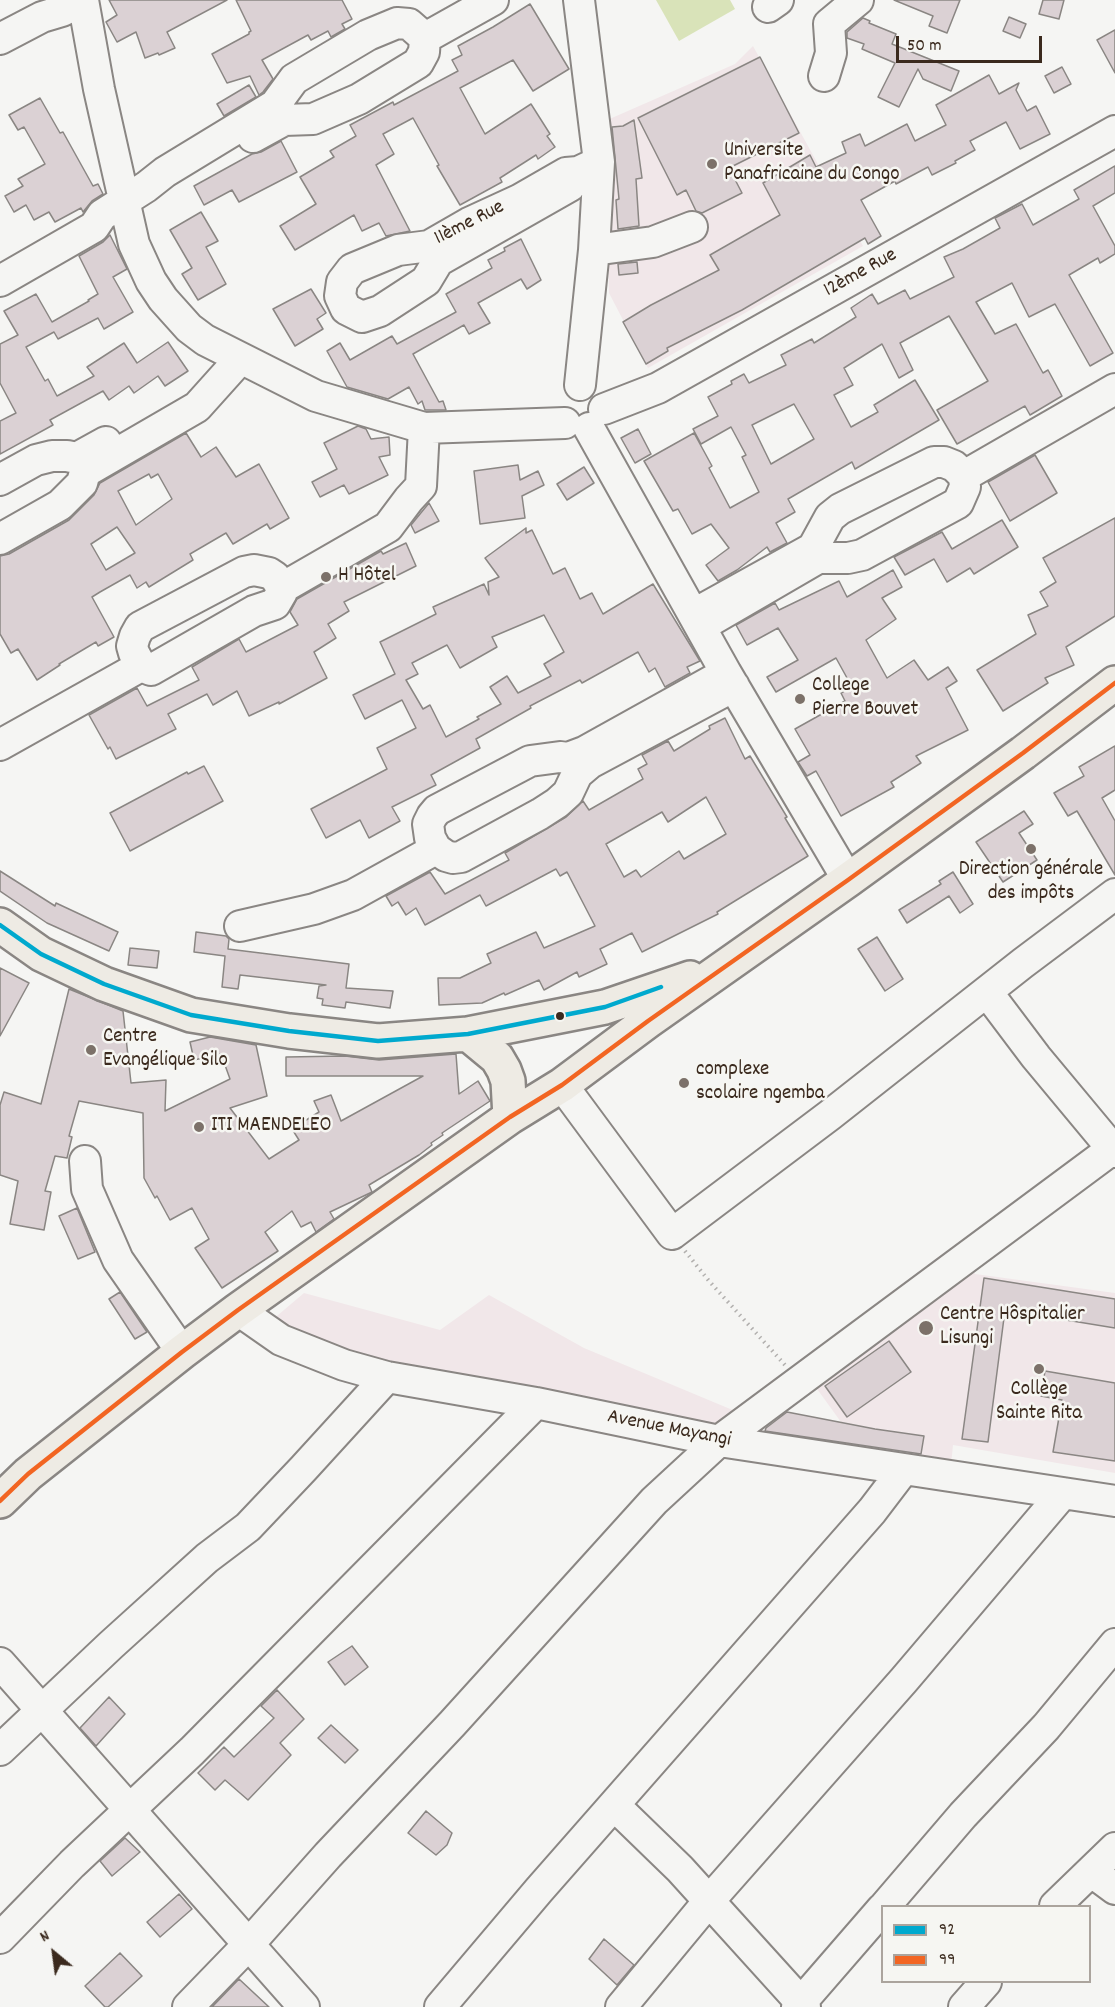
<!DOCTYPE html>
<meta charset="utf-8">
<style>
body{margin:0}
#map{position:relative;width:1115px;height:2007px;overflow:hidden;background:#f5f5f3;font-family:Dekko,sans-serif}
canvas{display:block}
.legend{position:absolute;left:881px;top:1905px;width:210px;height:78px;box-sizing:border-box;background:#f6f6f2;border:2px solid #aba49d;margin:0;padding:8px 10px;list-style:none;font-size:18px;color:#3b2a1e}
.legend li{display:flex;align-items:center;gap:12px;height:30px}
.legend b{width:30px;border:2px solid #aba49d}
.north{position:absolute;left:24px;top:1923px;width:60px;height:60px;-webkit-text-stroke:4px #f6f6f2;paint-order:stroke;rotate:331deg;font-size:16px;font-weight:700;line-height:24px;text-align:center;color:#3b2a1e}
.north::after{content:'';display:block;margin:auto;width:21px;height:27px;background:#3b2a1e;clip-path:polygon(50% 0,100% 100%,50% 72%,0 100%)}
.scale{position:absolute;left:896px;top:36px;width:146px;height:27px;box-sizing:border-box;border:3px solid #3b2a1e;border-top:0;padding-left:8px;font-size:18px;line-height:21px;white-space:nowrap;color:#3b2a1e;-webkit-text-stroke:4px #f6f6f2;paint-order:stroke}
</style>
<div id="map">
<canvas width="1115" height="2007"></canvas>
<ul class="legend">
<li><b style="height:8px;background:#00a9ce"></b>92</li>
<li><b style="height:8px;background:#f26522"></b>99</li>
</ul>
<div class="north">N</div>
<div class="scale">50 m</div>
</div>
<script>
const ctx = document.querySelector('canvas').getContext('2d');
ctx.lineJoin = 'round';
function fillPath(path, color) { ctx.fillStyle = color; ctx.fill(path, 'evenodd'); }
const poly = rows => new Path2D(rows.map(r => 'M' + r).join(''));
function trace(path, color, width, dash) { ctx.strokeStyle = color; ctx.lineWidth = width; ctx.lineCap = dash ? 'butt' : 'round'; ctx.setLineDash(dash || []); ctx.stroke(path); }
function label(font, color, halo, rows, align = 'center') {
  ctx.font = font + ' Dekko,sans-serif'; ctx.lineWidth = 5; ctx.setLineDash([]); ctx.textBaseline = 'middle'; ctx.strokeStyle = halo; ctx.fillStyle = color; for (const [text, x, y, turn = 0] of rows) {
    ctx.save(); ctx.translate(x, y); ctx.rotate((+turn || 0) * Math.PI / 180); ctx.textAlign = isNaN(turn) ? turn : align; if (halo) ctx.strokeText(text, 0, 0); ctx.fillText(text, 0, 0); ctx.restore();
  }
}
fillPath(poly([
 [753,46,863,246,648,368,609,293,605,121,735,64],
 [968,1263,975,1274,1115,1293,1115,1473,953,1445,951,1465,863,1449,867,1427,841,1422,812,1382],
 [304,1293,440,1330,489,1295,584,1348,735,1411,711,1429,389,1370,271,1321]
]), '#f1e7e9');
fillPath(poly([
 [656,0,730,0,735,9,679,41]
]), '#d9e3b9');
const building = poly([
 [109,0,227,0,167,32,175,48,159,55,158,53,145,58,136,32,117,42,106,22,117,15,109,0],
 [236,0,342,0,352,19,342,24,345,29,331,37,328,31,311,40,308,35,262,60,273,79,263,92,259,95,250,76,227,83,212,54,249,34,249,32,251,31,236,0],
 [894,0,960,0,947,33,929,26,933,16,894,0],
 [1043,0,1064,0,1059,19,1039,14,1043,0],
 [530,4,569,69,533,91,513,60,460,88,485,134,531,104,550,134,547,136,555,147,538,159,536,155,500,178,502,182,460,205,437,166,439,165,413,118,383,134,394,154,376,165,410,231,386,236,379,223,362,231,354,215,295,250,280,226,316,204,300,177,334,157,330,151,356,136,350,125,393,102,394,105,458,71,452,60,462,55,458,46,493,27,530,4],
 [1009,17,1026,24,1020,38,1003,31,1009,17],
 [863,18,870,21,869,23,896,34,892,44,959,71,951,91,923,79,918,69,899,107,878,97,895,63,862,49,864,44,847,38,847,32,863,18],
 [1115,30,1115,73,1097,40,1115,30],
 [760,57,799,133,729,168,742,193,702,213,696,211,686,190,677,195,638,118,760,57],
 [1062,67,1071,84,1054,93,1045,76,1062,67],
 [989,75,999,94,1019,83,1016,90,1027,111,1036,106,1050,134,1020,149,1006,122,970,141,975,150,955,161,956,163,932,175,928,167,896,184,895,181,861,200,881,236,868,244,865,238,742,310,667,348,668,351,646,364,623,322,651,305,719,270,710,255,780,215,763,183,810,155,816,167,846,153,842,142,860,134,865,146,907,124,915,141,946,125,936,105,989,75],
 [249,85,256,97,224,116,217,104,249,85],
 [40,98,60,133,63,132,93,186,98,184,103,194,92,201,83,212,81,208,55,222,49,212,34,220,26,205,14,212,5,196,23,186,18,179,45,164,24,127,18,130,9,115,40,98],
 [634,120,642,178,636,179,639,226,618,229,616,200,619,199,612,127,623,126,634,120],
 [281,141,297,172,239,202,232,190,204,205,194,186,252,154,261,152,281,141],
 [1115,166,1115,193,1093,206,1115,246,1115,254,1100,263,1098,258,1069,275,1113,353,1090,366,1055,304,1029,317,1012,283,976,302,995,334,1016,324,1043,373,1048,370,1062,396,1030,415,1025,406,957,444,937,410,988,381,949,316,900,343,913,370,899,378,882,344,844,368,853,385,834,395,851,427,878,412,874,405,915,380,939,420,855,469,852,462,788,499,795,512,776,523,787,543,770,552,767,547,737,570,718,581,706,565,729,548,711,524,692,534,678,509,673,511,644,461,694,433,712,466,709,468,730,508,759,492,742,457,746,455,731,427,701,444,693,429,718,416,708,397,732,384,731,381,744,374,749,383,786,365,781,355,812,339,814,343,856,317,851,308,872,294,878,304,905,290,910,299,954,277,944,257,963,249,1000,228,995,218,1022,204,1033,225,1079,199,1074,190,1115,166],
 [794,404,814,439,771,464,752,425,794,404],
 [201,212,218,241,206,247,226,284,198,300,182,274,192,268,170,230,201,212],
 [110,235,127,269,113,277,133,312,104,329,98,318,58,339,54,332,26,347,45,381,48,379,57,396,94,376,87,367,124,343,137,363,168,342,188,371,165,386,158,376,134,393,129,386,109,400,103,391,50,420,53,425,0,454,0,421,16,413,0,383,0,344,18,335,4,311,36,294,52,322,89,301,88,300,98,294,79,256,103,242,110,235],
 [521,239,541,280,527,289,521,279,478,303,490,323,469,334,464,325,413,354,439,402,443,401,446,410,425,410,422,401,418,404,409,387,388,399,347,387,327,351,340,343,350,360,392,336,397,344,456,312,446,294,492,268,488,260,505,251,504,248,521,239],
 [637,262,638,273,619,275,618,264,637,262],
 [311,289,326,313,317,319,323,329,295,346,273,309,311,289],
 [358,426,366,429,371,439,389,437,390,455,379,457,388,475,349,494,344,485,320,497,312,482,337,469,324,443,358,426],
 [638,429,651,454,635,463,621,438,638,429],
 [186,433,201,457,216,447,236,477,259,464,289,518,270,529,267,524,233,544,226,533,190,554,193,560,149,587,146,582,137,588,130,575,100,592,92,597,114,637,98,646,96,642,59,664,60,665,37,680,18,649,11,653,0,634,0,556,9,554,69,520,94,495,100,483,186,433],
 [149,474,151,478,158,474,172,499,136,525,118,491,149,474],
 [117,527,135,553,106,570,91,544,117,527],
 [1035,455,1057,493,1010,521,988,482,1035,455],
 [518,465,520,480,538,471,544,485,522,496,525,518,480,524,474,471,518,465],
 [584,467,594,483,567,500,557,484,584,467],
 [429,503,439,521,415,533,411,525,429,503],
 [1115,518,1115,616,1066,647,1074,665,1045,678,1048,683,1003,711,977,670,1036,634,1028,615,1048,606,1040,592,1056,582,1043,558,1115,518],
 [1002,520,1018,547,974,574,970,568,947,582,934,559,905,575,894,557,942,532,952,549,1002,520],
 [526,528,526,533,532,530,553,574,565,568,580,599,592,593,603,614,653,584,700,661,687,667,690,673,665,687,655,668,649,672,638,652,582,683,580,680,530,706,531,708,476,739,480,748,431,775,436,785,392,807,400,821,369,838,360,820,326,838,311,809,387,769,377,748,416,728,402,700,365,719,353,695,395,674,380,642,436,614,433,607,484,584,489,595,488,582,499,577,485,558,526,528],
 [544,615,564,652,544,664,551,676,518,693,507,676,490,687,501,704,477,717,479,719,446,737,430,705,423,709,406,680,418,674,412,663,447,645,460,668,497,647,492,637,544,615],
 [406,543,416,566,344,602,349,611,328,624,336,638,314,652,327,678,279,704,279,702,249,716,237,691,213,705,207,694,168,714,176,729,116,759,110,747,108,749,89,715,137,688,147,706,199,680,192,667,239,639,246,652,298,625,290,612,297,599,381,551,383,554,406,543],
 [893,570,902,587,882,598,896,619,866,640,887,678,914,660,928,680,948,667,957,681,946,688,968,730,916,756,921,763,891,782,894,787,841,816,816,771,807,776,798,762,810,755,795,729,845,701,841,693,852,687,836,658,776,692,767,677,798,660,778,628,747,645,736,625,775,603,779,610,839,581,847,597,893,570],
 [725,718,745,759,750,756,787,817,785,818,808,856,717,912,718,914,642,952,632,933,600,949,607,964,579,977,577,972,544,990,539,980,505,995,504,993,482,1003,439,1005,438,978,460,978,491,963,487,954,536,932,544,948,595,926,567,872,560,876,556,869,486,906,480,895,425,925,416,908,406,915,398,902,392,906,386,896,430,872,445,894,509,860,505,853,566,817,583,801,589,810,643,779,638,769,647,764,642,755,668,741,674,751,710,729,709,726,725,718],
 [706,797,726,834,684,859,679,851,641,877,636,870,624,877,606,844,662,812,668,822,706,797],
 [1115,746,1115,790,1102,798,1115,821,1115,875,1077,811,1068,816,1054,793,1084,776,1079,767,1115,746],
 [204,766,223,801,130,851,110,813,187,772,188,774,204,766],
 [1024,811,1033,824,1019,833,1037,860,1003,882,976,842,1024,811],
 [0,871,55,906,56,903,118,932,109,951,47,923,0,891,0,871],
 [953,872,973,904,960,913,949,896,907,923,899,910,941,884,939,881,953,872],
 [196,932,226,936,229,939,228,949,349,964,346,988,393,991,390,1008,346,1002,345,1008,322,1005,323,999,317,998,319,986,326,985,240,975,238,989,222,987,225,956,194,952,196,932],
 [877,937,903,979,885,991,858,949,877,937],
 [130,948,159,951,157,968,128,965,130,948],
 [0,968,29,983,0,1036,0,968],
 [69,989,123,1011,131,1083,166,1080,165,1111,230,1079,221,1054,194,1060,190,1042,210,1037,256,1045,267,1096,230,1108,269,1159,299,1140,292,1129,319,1112,314,1101,331,1095,341,1121,423,1076,286,1076,286,1057,345,1056,379,1060,456,1054,459,1094,478,1081,490,1101,442,1133,443,1135,431,1143,432,1145,419,1155,369,1185,372,1192,370,1193,330,1212,334,1219,316,1232,311,1222,301,1227,292,1211,265,1232,278,1251,222,1288,195,1248,209,1239,192,1208,170,1220,157,1196,155,1198,144,1178,143,1113,79,1101,69,1136,72,1137,67,1158,55,1156,45,1191,51,1192,44,1230,10,1224,18,1181,0,1175,0,1105,4,1092,41,1104,69,989],
 [77,1208,95,1252,78,1259,59,1216,77,1208],
 [984,1278,1115,1299,1115,1328,1005,1310,988,1442,962,1439,984,1278],
 [120,1292,147,1332,135,1339,109,1299,120,1292],
 [889,1341,911,1372,847,1417,825,1386,889,1341],
 [1045,1371,1115,1383,1115,1461,1053,1452,1062,1400,1041,1396,1045,1371],
 [787,1412,875,1429,924,1436,921,1454,765,1431,766,1428,787,1412],
 [352,1646,368,1667,345,1685,328,1662,352,1646],
 [277,1690,304,1719,280,1743,291,1755,248,1800,225,1780,215,1790,198,1773,224,1747,234,1757,274,1718,261,1706,277,1690],
 [109,1697,125,1714,96,1746,80,1728,109,1697],
 [331,1725,358,1750,345,1763,318,1738,331,1725],
 [426,1811,452,1833,447,1845,436,1855,408,1833,426,1811],
 [125,1838,140,1852,112,1876,100,1861,125,1838],
 [179,1894,192,1909,160,1937,147,1922,179,1894],
 [604,1939,634,1965,617,1985,589,1959,604,1939],
 [120,1953,142,1976,108,2007,105,2007,85,1986,120,1953],
 [239,1979,269,2007,212,2007,239,1979]
]);
fillPath(building, '#dbd1d4');
trace(building, '#8a8683', 1.5);
const minor = poly([
 [579,0,599,162,594,250,580,385],
 [768,7,778,0],
 [425,38,493,0],
 [0,39,42,17,62,11,83,0,99,89,134,244,151,281,163,299,189,328,205,340,316,396,424,428,565,423],
 [824,76,831,53,829,24,858,0],
 [253,137,284,120,313,119,359,99,418,63,424,52,425,38],
 [578,172,566,173,519,200,469,223,429,246,398,250,352,269,342,282,340,296,346,309,362,317,380,311,426,281,438,261,570,186,578,172,599,162],
 [594,250,653,242,692,227],
 [0,281,94,227,102,215,146,187,165,172,275,105,294,79,368,35,397,23,409,24,425,38],
 [604,409,658,388,1115,131],
 [589,428,726,673,848,880],
 [964,476,1115,389],
 [0,480,36,460,52,456,67,456,77,458,106,442],
 [0,539,60,505,82,483,85,472,197,407,241,358],
 [282,588,275,577,269,573,254,570,244,572,140,627,135,636,132,646,134,653,141,666,151,670,254,611,275,604,282,592,282,588,388,527,409,499,421,486,424,428],
 [694,614,813,548,830,517,840,509,934,462,944,462,954,466,964,476,965,487,958,503,862,555,848,558,818,558,701,626],
 [726,673,584,752,568,758,560,757,530,761,437,810,432,816,428,824,430,838,436,849,446,856,453,858,461,857,540,814,557,803,568,793,577,774,590,763,734,686],
 [0,745,141,666],
 [240,926,314,909,353,895,436,849],
 [987,992,1036,1057,1115,1152],
 [562,1085,672,1234,830,1115,1023,963,1115,894],
 [85,1161,87,1189,118,1260,182,1352],
 [238,1310,281,1340,344,1365,387,1377,536,1403,719,1441,1115,1501],
 [0,1663,304,2007],
 [0,1750,111,1645,207,1558,248,1527,303,1469,387,1377],
 [614,1805,680,1869,805,2007],
 [1092,1872,1115,1889],
 [885,1906,963,1815,1046,1727,1115,1644],
 [1055,1906,1115,1848],
 [0,1938,72,1864,192,1751,536,1403],
 [188,2007,248,1945,328,1855,452,1724,654,1501,719,1441,1111,1150],
 [440,2007,539,1890,872,1511,904,1469],
 [621,2007,708,1902,904,1680,1063,1493],
 [797,2007,882,1909],
 [964,2007,986,1982]
]);
const highway = poly([
 [0,925,41,954,104,984,191,1015,289,1031,378,1041,468,1034,605,1007,690,978],
 [468,1034,497,1058,504,1070,508,1081,510,1117],
 [0,1501,28,1474,182,1352,238,1310,510,1117,562,1085,648,1021,848,880,1023,753,1115,683]
]);
trace(minor, '#8a8683', 34);
trace(highway, '#8a8683', 38);
trace(poly([
 [685,1251,709,1281,785,1365]
]), '#b2b0ae', 4, [1.5, 4.5]);
trace(minor, '#f5f5f3', 30);
trace(highway, '#eeebe4', 33);
trace(poly([
 [0,925,41,954,104,984,191,1015,289,1031,378,1041,468,1034,605,1007,661,987]
]), '#00a9ce', 4.5);
trace(poly([
 [0,1501,28,1474,182,1352,238,1310,510,1117,562,1085,648,1021,848,880,1023,753,1115,683]
]), '#f26522', 4.5);
for (const [x, y, r, color] of [
 [712,164,6,"#7c7169"],
 [326,577,6,"#7c7169"],
 [800,699,6,"#7c7169"],
 [1031,849,6,"#7c7169"],
 [560,1016,5,"#3b2a1e"],
 [91,1050,6,"#7c7169"],
 [684,1083,6,"#7c7169"],
 [199,1127,6,"#7c7169"],
 [926,1328,8,"#7c7169"],
 [1039,1369,6,"#7c7169"]
]) { const dot = new Path2D(); dot.arc(x, y, r, 0, 2 * Math.PI); ctx.fillStyle = color; ctx.fill(dot); trace(dot, '#f6f6f2', 2); }
label('21px', '#3b2a1e', '#f6f6f2', [
 ["Universite",724,152],
 ["Panafricaine du Congo",724,176],
 ["H Hôtel",338,577],
 ["College",812,687],
 ["Pierre Bouvet",812,711],
 ["Direction générale",1031,871,"center"],
 ["des impôts",1031,895,"center"],
 ["Centre",103,1038],
 ["Evangélique Silo",103,1062],
 ["complexe",696,1071],
 ["scolaire ngemba",696,1095],
 ["ITI MAENDELEO",211,1127],
 ["Centre Hôspitalier",940,1316],
 ["Lisungi",940,1340],
 ["Collège",1039,1391,"center"],
 ["Sainte Rita",1039,1415,"center"]
], 'left');
label('21px', '#3b2a1e', '#f6f6f2', [
 ["11ème Rue",470,224,-27],
 ["12ème Rue",861,274,-29],
 ["Avenue Mayangi",669,1430,11]
]);
</script>
